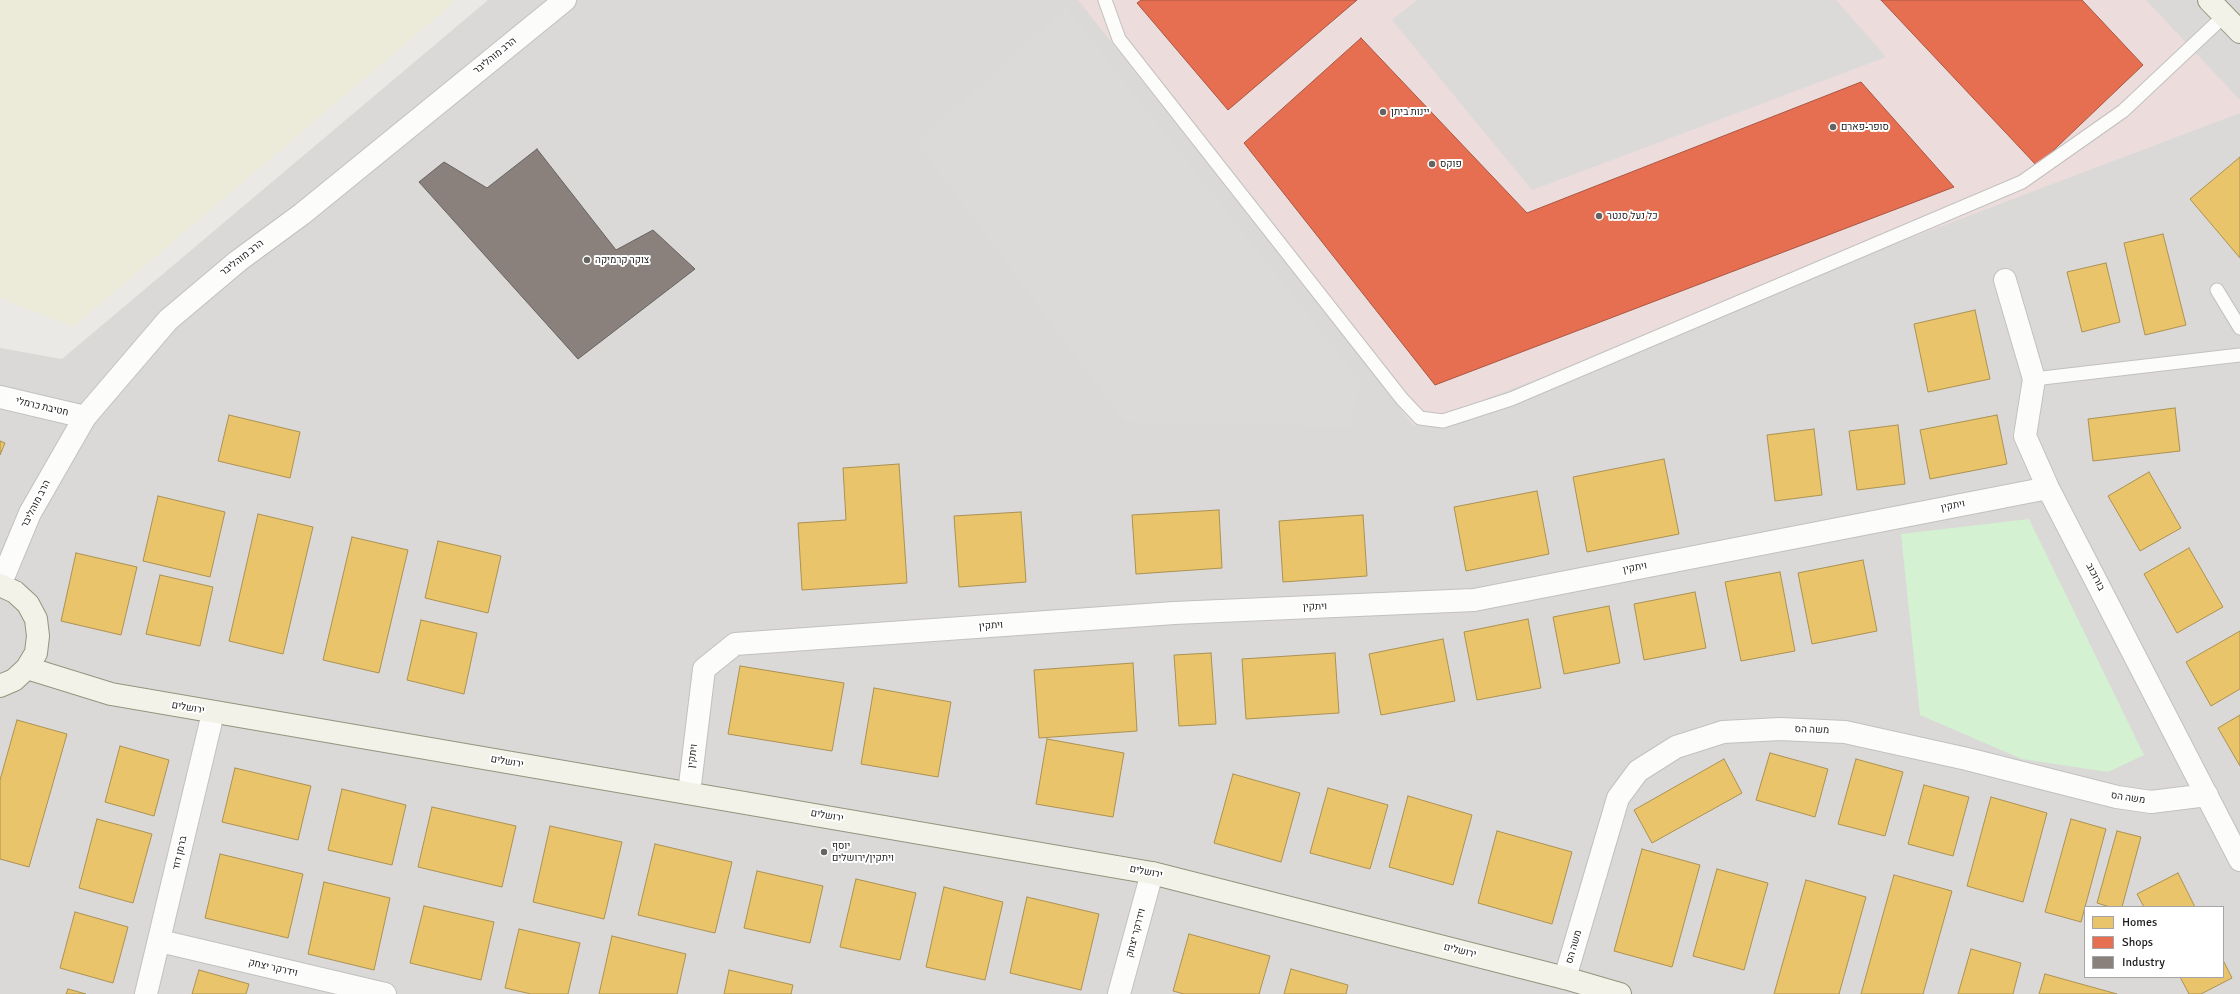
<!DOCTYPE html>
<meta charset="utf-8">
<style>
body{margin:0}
#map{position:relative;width:2240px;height:994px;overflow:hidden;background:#ebe9e6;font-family:Signika,sans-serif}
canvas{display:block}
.legend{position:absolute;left:2084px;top:906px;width:140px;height:72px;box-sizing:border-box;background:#fff;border:1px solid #a5a5a5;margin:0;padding:5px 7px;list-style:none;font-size:12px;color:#1d1d1d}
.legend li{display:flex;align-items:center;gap:8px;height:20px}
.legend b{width:20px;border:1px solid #a5a5a5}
</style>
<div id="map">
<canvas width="2240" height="994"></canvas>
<ul class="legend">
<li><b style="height:11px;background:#e9c46a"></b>Homes</li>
<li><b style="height:11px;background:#e76f51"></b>Shops</li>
<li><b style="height:11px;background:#8a817c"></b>Industry</li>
</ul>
</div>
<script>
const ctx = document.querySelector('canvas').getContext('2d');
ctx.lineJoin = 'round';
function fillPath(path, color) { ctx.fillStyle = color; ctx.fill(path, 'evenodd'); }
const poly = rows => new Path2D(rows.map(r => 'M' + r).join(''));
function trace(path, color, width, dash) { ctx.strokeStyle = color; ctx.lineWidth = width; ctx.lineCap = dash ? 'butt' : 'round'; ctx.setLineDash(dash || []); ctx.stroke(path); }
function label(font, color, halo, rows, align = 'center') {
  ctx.font = font + ' Signika,Heebo,sans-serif'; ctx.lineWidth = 4; ctx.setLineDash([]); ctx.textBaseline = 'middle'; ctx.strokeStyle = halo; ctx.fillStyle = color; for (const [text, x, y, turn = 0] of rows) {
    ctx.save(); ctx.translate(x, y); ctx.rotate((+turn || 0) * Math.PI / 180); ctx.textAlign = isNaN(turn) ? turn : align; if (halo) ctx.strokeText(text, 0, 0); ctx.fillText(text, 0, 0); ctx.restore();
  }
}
fillPath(poly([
 [488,0,2240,0,2240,994,0,994,0,348,62,359],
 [2085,907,2223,907,2223,977,2085,977]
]), '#dad9d7');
fillPath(poly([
 [1078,0,2146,0,2240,100,2240,113,1414,426]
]), '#eddcdc');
fillPath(poly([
 [0,0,457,0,73,327,0,298]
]), '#ecead9');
fillPath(poly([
 [2029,519,2144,755,2108,772,2022,759,1920,715,1901,534]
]), '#d4f1d1');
fillPath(poly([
 [1417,0,1836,0,1886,57,1532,190,1392,20],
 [1066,7,1361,381,1350,427,1124,422,916,142]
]), '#dbdad9');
const homes = poly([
 [2240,157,2240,258,2190,199,2240,157],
 [2163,234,2186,325,2145,335,2124,243,2163,234],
 [2106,263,2120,322,2082,332,2067,272,2106,263],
 [1975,310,1990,379,1928,392,1914,324,1975,310],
 [2175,408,2180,451,2093,461,2088,419,2175,408],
 [229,415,300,432,290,478,218,461,229,415],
 [1997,415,2007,464,1930,479,1920,430,1997,415],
 [1898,425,1905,484,1857,490,1849,431,1898,425],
 [1814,429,1822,495,1775,501,1767,435,1814,429],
 [0,441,5,443,0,455,0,441],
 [1664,459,1679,534,1587,552,1573,477,1664,459],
 [899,464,907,583,802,590,798,523,846,520,843,468,899,464],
 [2149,472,2181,528,2140,551,2108,496,2149,472],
 [1537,491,1549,554,1466,571,1454,507,1537,491],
 [158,496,225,512,210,577,143,561,158,496],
 [1219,510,1222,568,1136,574,1132,515,1219,510],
 [1021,512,1026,582,959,587,954,516,1021,512],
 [258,514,313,527,283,654,229,641,258,514],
 [1363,515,1367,576,1283,582,1279,521,1363,515],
 [352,537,408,550,379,673,323,660,352,537],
 [438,541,501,556,488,613,425,598,438,541],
 [2189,548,2223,607,2177,633,2144,574,2189,548],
 [76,553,137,567,121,635,61,621,76,553],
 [1863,560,1877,631,1812,644,1798,573,1863,560],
 [1780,572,1795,651,1741,661,1725,582,1780,572],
 [160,575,213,587,200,646,146,634,160,575],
 [1695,592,1706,648,1644,660,1634,604,1695,592],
 [1609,606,1620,663,1564,674,1553,617,1609,606],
 [1528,619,1541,688,1477,700,1464,632,1528,619],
 [421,620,477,633,464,694,407,680,421,620],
 [2240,631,2240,689,2211,706,2186,662,2240,631],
 [1443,639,1455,701,1381,715,1369,654,1443,639],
 [1211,653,1216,724,1179,726,1174,655,1211,653],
 [1335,653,1339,713,1246,719,1242,659,1335,653],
 [1133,663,1137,731,1039,738,1034,670,1133,663],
 [740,666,844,683,832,751,728,734,740,666],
 [874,688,951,702,938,777,861,764,874,688],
 [2240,715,2240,766,2218,728,2240,715],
 [17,720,67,734,29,867,0,859,0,780,17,720],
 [1047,739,1124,753,1113,817,1036,804,1047,739],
 [120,746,169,760,154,816,105,802,120,746],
 [1770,753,1828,769,1815,817,1756,800,1770,753],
 [1724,759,1742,793,1652,843,1634,810,1724,759],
 [1856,759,1903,772,1885,836,1838,824,1856,759],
 [235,768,311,786,298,840,222,822,235,768],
 [1233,774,1300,793,1281,862,1214,843,1233,774],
 [1924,785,1969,797,1953,856,1908,844,1924,785],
 [1328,788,1388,805,1370,869,1310,853,1328,788],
 [342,789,406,805,392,865,328,850,342,789],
 [1408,796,1472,815,1453,885,1389,867,1408,796],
 [1991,797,2047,813,2023,902,1967,886,1991,797],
 [432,807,516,826,502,887,418,867,432,807],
 [97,819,152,834,133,903,79,888,97,819],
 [2071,819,2106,829,2081,922,2045,912,2071,819],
 [550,826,622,842,604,919,533,902,550,826],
 [1497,831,1572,852,1552,924,1478,903,1497,831],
 [2117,831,2141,837,2122,907,2110,907,2097,903,2117,831],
 [655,844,732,862,715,933,638,915,655,844],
 [1642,849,1700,865,1672,967,1614,951,1642,849],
 [220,854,303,874,288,938,205,918,220,854],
 [1717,869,1768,883,1744,970,1693,956,1717,869],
 [757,871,823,886,810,943,744,928,757,871],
 [2178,873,2195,907,2144,907,2137,894,2178,873],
 [1894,875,1952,891,1923,994,1861,994,1894,875],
 [856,879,916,893,900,960,840,947,856,879],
 [1806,880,1866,897,1839,994,1774,994,1806,880],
 [324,882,390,898,374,970,308,954,324,882],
 [944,887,1003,902,985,980,926,967,944,887],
 [1027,897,1099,914,1081,990,1010,973,1027,897],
 [424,906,494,922,481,980,410,963,424,906],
 [75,912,128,927,113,983,60,968,75,912],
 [519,929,580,943,568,994,531,994,505,988,519,929],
 [1189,934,1270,956,1259,994,1184,994,1173,991,1189,934],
 [612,936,686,954,677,994,599,994,612,936],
 [1971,949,2021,963,2013,994,1958,994,1971,949],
 [2223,960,2232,978,2201,994,2189,994,2180,977,2223,977,2223,960],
 [1291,969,1348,985,1346,994,1284,994,1291,969],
 [199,970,249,984,246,994,192,994,199,970],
 [729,970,793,985,791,994,724,994,729,970],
 [2045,974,2117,994,2039,994,2045,974],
 [68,989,86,994,66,994,68,989]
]);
fillPath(homes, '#e9c46a');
trace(homes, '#ac9253', 1);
const shops = poly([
 [1141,0,1357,0,1228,110,1137,3,1141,0],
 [1881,0,2082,0,2143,65,2037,166,1881,0],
 [1361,38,1527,213,1861,82,1954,187,1435,385,1244,143,1361,38]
]);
fillPath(shops, '#e76f51');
trace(shops, '#aa5641', 1);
const industry = poly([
 [537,149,616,250,653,230,695,269,578,359,419,182,444,162,487,188,537,149]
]);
fillPath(industry, '#8a817c');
trace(industry, '#696360', 1);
const lane = poly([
 [1105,0,1119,39,1402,399,1420,418,1443,421,1511,399,2022,182,2123,111,2224,16],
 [2217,290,2240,328],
 [2034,379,2240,355]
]);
const street = poly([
 [2005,280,2034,379,2025,436,2048,488,2240,860],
 [0,397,85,417],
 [0,585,30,513,85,417,168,320,238,261,302,214,565,0],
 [689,793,704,669,735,644,1174,613,1474,600,2048,488],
 [160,941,385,994],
 [1565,978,1618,798,1638,771,1676,747,1723,732,1780,729,1845,732,1967,759,2117,797,2151,802,2207,795],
 [146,994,213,713],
 [1119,994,1152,873]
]);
const secondary = poly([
 [2209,0,2240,32],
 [0,585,15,592,28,604,36,619,38,636,36,653,27,668,14,680,0,686],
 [27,668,111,694,1152,873,1565,978,1620,994]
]);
trace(lane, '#c2c1c0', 15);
trace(street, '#c2c1c0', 24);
trace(secondary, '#95947e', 24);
trace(lane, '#fcfcfb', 13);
trace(street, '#fcfcfb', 22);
trace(secondary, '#f3f2e9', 22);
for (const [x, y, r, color] of [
 [1383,112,4,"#656463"],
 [1833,127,4,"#656463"],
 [1432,164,4,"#656463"],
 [1599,216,4,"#656463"],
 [587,260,4,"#656463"],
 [824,852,4,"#656463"]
]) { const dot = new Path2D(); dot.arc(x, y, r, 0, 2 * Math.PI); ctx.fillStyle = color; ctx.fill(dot); trace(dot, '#fff', 1.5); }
label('10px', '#1d1d1d', '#fff', [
 ["הרב מוהליבר",495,56,-39],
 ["הרב מוהליבר",242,258,-38],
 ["חטיבת כרמלי",42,407,13],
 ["הרב מוהליבר",36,504,-63],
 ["ויתקין",1953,506,-11],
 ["ויתקין",1635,568,-11],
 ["בורוכוב",2095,577,63],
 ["ויתקין",1315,607,-2],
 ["ויתקין",991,626,-4],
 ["ירושלים",188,708,10],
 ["משה הס",1812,730,2],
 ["ויתקין",693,756,-83],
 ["ירושלים",507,762,10],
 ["משה הס",2128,798,9],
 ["ירושלים",827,816,10],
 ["ברמן דוד",180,853,-77],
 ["ירושלים",1146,872,11],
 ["וידרקר יצחק",1136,933,-75],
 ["משה הס",1574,947,-74],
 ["ירושלים",1460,951,14],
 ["וידרקר יצחק",273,968,13]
]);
label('10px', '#1d1d1d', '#fff', [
 ["יינות ביתן",1391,112],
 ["סופר-פארם",1841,127],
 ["פוקס",1440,164],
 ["כל נעל סנטר",1607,216],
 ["צוקר קרמיקה",595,260],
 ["יוסף",832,846],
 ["ויתקין/ירושלים",832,858]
], 'left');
</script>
